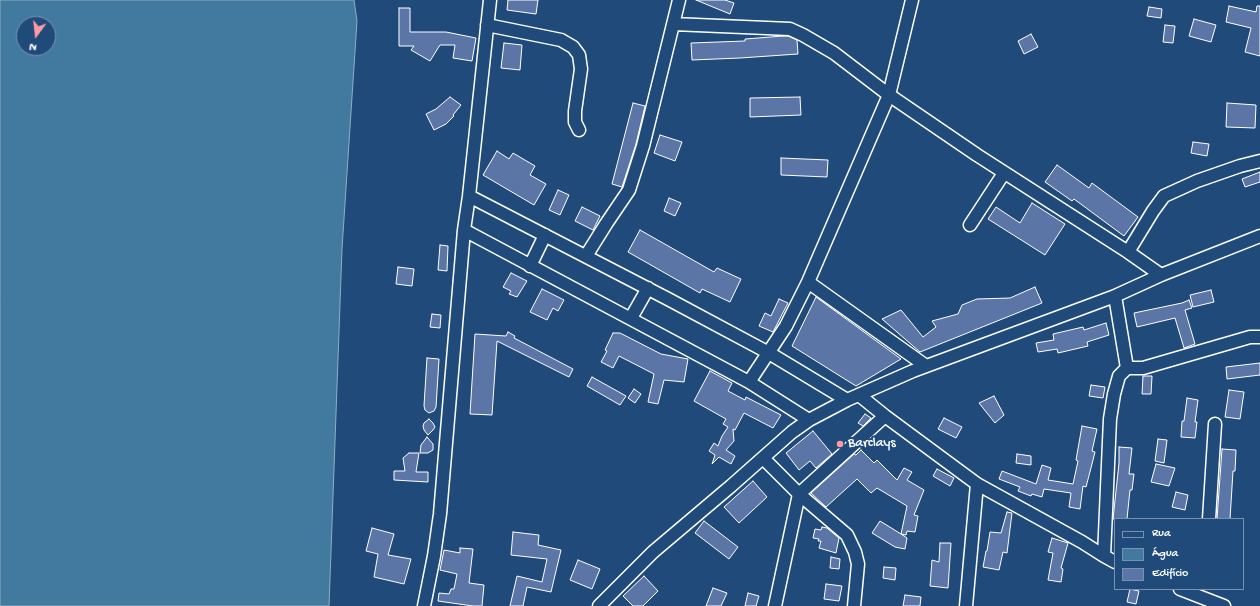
<!DOCTYPE html>
<meta charset="utf-8">
<style>
body{margin:0}
#map{position:relative;width:1260px;height:606px;overflow:hidden;background:#1f4a7a;font-family:"Gochi Hand",sans-serif}
canvas{display:block}
.legend{position:absolute;left:1114px;top:518px;width:130px;height:72px;box-sizing:border-box;background:#1f4a7a;border:1px solid #7992af;margin:0;padding:5px 7px;list-style:none;font-size:12px;color:#fff}
.legend li{display:flex;align-items:center;gap:8px;height:20px}
.legend b{width:20px;border:1px solid #7992af}
.north{position:absolute;left:16px;top:16px;width:40px;height:40px;box-sizing:border-box;background:#1f4a7a;border:1px solid #7992af;border-radius:50%;rotate:195deg;font-size:11px;font-weight:700;line-height:16px;text-align:center;color:#fff}
.north::after{content:'';display:block;margin:auto;width:14px;height:18px;background:#ff9aa2;clip-path:polygon(50% 0,100% 100%,50% 72%,0 100%)}
</style>
<div id="map">
<canvas width="1260" height="606"></canvas>
<ul class="legend">
<li><b style="height:5px;background:#1f4a7a"></b>Rua</li>
<li><b style="height:11px;background:#42799f"></b>Água</li>
<li><b style="height:11px;background:#5b75a6"></b>Edifício</li>
</ul>
<div class="north">N</div>
</div>
<script>
const ctx = document.querySelector('canvas').getContext('2d');
ctx.lineJoin = 'round';
function fillPath(path, color) { ctx.fillStyle = color; ctx.fill(path, 'evenodd'); }
const poly = rows => new Path2D(rows.map(r => 'M' + r).join(''));
function trace(path, color, width, dash) { ctx.strokeStyle = color; ctx.lineWidth = width; ctx.lineCap = dash ? 'butt' : 'round'; ctx.setLineDash(dash || []); ctx.stroke(path); }
function label(font, color, halo, rows, align = 'center') {
  ctx.font = font + ' "Gochi Hand",sans-serif'; ctx.lineWidth = 4; ctx.setLineDash([]); ctx.textBaseline = 'middle'; ctx.strokeStyle = halo; ctx.fillStyle = color; for (const [text, x, y, turn = 0] of rows) {
    ctx.save(); ctx.translate(x, y); ctx.rotate((+turn || 0) * Math.PI / 180); ctx.textAlign = isNaN(turn) ? turn : align; if (halo) ctx.strokeText(text, 0, 0); ctx.fillText(text, 0, 0); ctx.restore();
  }
}
const water = poly([
 [0,0,354,0,357,21,342,249,329,606,0,606,0,0],
 [24,24,48,24,48,48,24,48,24,24]
]);
fillPath(water, '#42799f');
trace(water, '#8eafc5', 1);
const building = poly([
 [508,0,538,0,536,14,507,10,508,0],
 [696,0,725,0,734,3,730,14,696,0],
 [1229,6,1256,12,1257,6,1260,6,1260,56,1245,52,1251,28,1226,22,1229,6],
 [1149,7,1162,9,1161,18,1147,16,1149,7],
 [399,8,410,8,410,32,446,32,476,38,472,61,453,58,455,45,440,45,430,61,411,50,414,46,399,46,399,8],
 [1194,19,1216,25,1211,42,1189,36,1194,19],
 [1165,25,1175,26,1173,43,1163,42,1165,25],
 [1031,34,1038,47,1024,54,1018,41,1031,34],
 [783,36,788,36,797,40,798,54,740,58,692,60,691,43,745,41,745,39,783,36],
 [504,43,522,45,520,70,501,68,504,43],
 [450,97,461,105,453,115,454,116,446,124,434,130,426,114,436,109,450,97],
 [800,97,801,115,750,117,750,98,800,97],
 [633,103,645,106,636,144,622,187,612,184,633,103],
 [1227,103,1256,105,1255,128,1226,127,1227,103],
 [660,135,682,142,675,161,654,153,660,135],
 [1193,142,1209,144,1207,156,1191,153,1193,142],
 [497,151,509,159,513,153,535,166,530,175,546,184,534,205,483,175,497,151],
 [781,158,828,160,827,177,781,175,781,158],
 [1057,165,1089,188,1092,183,1138,217,1124,236,1074,199,1072,201,1045,182,1057,165],
 [1260,172,1260,182,1245,187,1242,179,1260,172],
 [558,190,569,195,560,215,549,210,558,190],
 [669,198,681,203,675,216,664,211,669,198],
 [1032,203,1065,224,1045,255,988,219,996,207,1020,223,1032,203],
 [582,207,600,216,593,230,575,221,582,207],
 [640,230,714,272,717,268,741,279,730,302,702,289,700,293,628,252,640,230],
 [440,245,448,246,447,271,438,270,440,245],
 [398,267,414,269,412,286,396,284,398,267],
 [511,273,527,281,517,297,509,294,511,291,503,287,511,273],
 [1035,287,1042,303,920,352,882,319,901,310,923,337,936,327,932,321,958,314,962,305,977,299,1010,298,1035,287],
 [542,289,564,300,558,311,553,308,547,320,530,312,542,289],
 [1211,290,1214,302,1193,307,1190,295,1211,290],
 [816,297,901,359,856,386,792,346,816,297],
 [779,299,788,303,773,332,759,326,765,313,771,316,779,299],
 [1189,300,1192,308,1185,310,1195,344,1184,348,1175,318,1137,327,1134,313,1182,303,1189,300],
 [432,314,441,315,440,328,430,327,432,314],
 [1106,323,1109,335,1087,342,1088,346,1058,353,1057,349,1038,352,1036,343,1054,340,1053,334,1083,327,1084,330,1106,323],
 [508,332,515,336,514,338,573,369,569,377,497,341,492,415,470,414,475,334,506,336,508,332],
 [613,333,620,333,661,354,688,359,684,382,664,380,658,404,648,402,654,374,619,356,613,368,601,362,607,351,605,350,613,333],
 [427,358,439,359,436,407,434,411,429,413,425,410,424,406,427,358],
 [1260,363,1260,375,1227,379,1226,367,1260,363],
 [710,371,732,383,728,391,745,400,746,397,781,415,773,428,744,413,735,430,733,429,734,441,726,450,735,456,731,464,719,457,712,464,715,455,709,451,714,443,718,446,722,436,728,427,723,424,726,419,694,401,710,371],
 [1143,376,1152,376,1151,394,1142,394,1143,376],
 [592,377,626,396,620,405,587,386,592,377],
 [1091,385,1105,387,1103,398,1089,396,1091,385],
 [634,389,641,394,635,403,628,398,634,389],
 [1229,390,1244,392,1240,419,1225,417,1229,390],
 [994,396,1004,415,995,423,979,403,994,396],
 [1187,398,1198,400,1195,422,1197,422,1195,438,1181,437,1182,421,1184,421,1187,398],
 [865,414,871,418,863,426,858,423,865,414],
 [944,418,962,427,956,438,938,429,944,418],
 [429,419,433,423,435,427,433,430,428,435,424,430,423,426,424,423,429,419],
 [1082,426,1097,429,1092,451,1095,452,1092,464,1086,487,1083,486,1080,509,1069,507,1071,493,1044,489,1042,497,1032,494,1031,496,1018,491,1020,487,999,479,1002,471,1036,484,1042,465,1051,468,1048,480,1073,484,1078,461,1076,460,1082,426],
 [813,431,832,454,816,468,810,461,799,470,786,453,813,431],
 [427,437,433,444,433,450,428,453,420,453,421,445,427,437],
 [1158,439,1167,440,1164,463,1155,461,1158,439],
 [1119,447,1132,448,1129,474,1134,474,1132,490,1130,490,1127,519,1113,519,1119,463,1119,447],
 [1222,449,1236,450,1235,471,1233,471,1230,519,1217,519,1222,449],
 [861,450,874,463,877,460,897,480,904,468,912,472,907,480,924,490,914,515,918,516,915,532,907,531,906,535,901,534,907,538,905,549,895,547,872,533,880,521,901,534,907,506,877,488,871,493,857,479,826,507,811,493,854,454,856,455,861,450],
 [409,453,419,453,416,472,428,472,428,482,394,480,394,471,405,471,403,458,409,453],
 [1017,454,1031,456,1031,465,1016,463,1017,454],
 [1156,464,1175,468,1169,486,1151,482,1156,464],
 [937,469,954,478,950,486,933,476,937,469],
 [753,481,767,497,739,523,724,507,753,481],
 [1176,492,1188,495,1185,510,1172,507,1176,492],
 [1007,512,1012,513,1007,553,1003,552,999,570,983,567,986,551,987,551,990,532,1001,533,1007,512],
 [704,521,738,547,729,559,695,533,704,521],
 [822,527,827,528,839,538,836,553,819,548,821,541,818,541,819,539,813,538,815,529,821,530,822,527],
 [372,528,394,534,388,555,411,559,404,584,374,577,378,554,366,551,372,528],
 [513,532,539,535,538,545,561,550,551,592,527,587,523,606,510,606,517,576,542,582,547,559,511,555,513,532],
 [1052,538,1068,543,1061,568,1063,569,1061,582,1048,580,1053,553,1048,552,1052,538],
 [940,543,951,543,948,588,930,586,932,560,939,562,940,543],
 [460,548,473,549,469,583,484,585,482,606,473,606,438,601,439,593,449,594,451,589,454,589,457,574,440,570,444,550,460,553,460,548],
 [831,557,840,559,839,569,830,568,831,557],
 [578,560,600,569,592,589,570,580,578,560],
 [884,567,896,568,895,580,883,578,884,567],
 [644,576,658,591,643,606,633,606,623,596,644,576],
 [826,584,842,586,839,601,824,599,826,584],
 [713,588,727,593,721,606,706,606,713,588],
 [1130,589,1139,591,1136,604,1127,602,1130,589],
 [748,593,759,596,756,606,745,606,748,593],
 [905,595,921,597,920,606,903,606,905,595]
]);
fillPath(building, '#5b75a6');
trace(building, '#fff', 1);
const minor = poly([
 [673,24,790,29,803,35,834,53,889,95,977,155,1128,252,1161,275],
 [487,25,561,40,573,47,579,55,581,69,575,111,575,122,579,130],
 [469,196,668,299,769,353,847,400],
 [970,225,1004,173],
 [464,230,749,382,809,420],
 [1128,252,1153,211,1164,196,1197,181,1240,166,1260,161],
 [586,256,606,224,629,190,643,146,679,0],
 [530,266,545,235],
 [808,282,926,366],
 [1115,296,1127,368],
 [631,318,648,288],
 [749,382,786,326,808,282,889,95,912,0],
 [859,395,885,416,977,484,1082,542,1104,556,1115,562],
 [763,458,799,494,847,535,855,552,858,564,854,606],
 [1209,519,1215,424],
 [1104,556,1110,419,1114,394,1119,376,1127,368,1143,368,1250,337,1260,337],
 [1180,589,1224,606],
 [424,606,434,556,440,514,464,230,469,196,490,0],
 [599,606,653,552,731,486,792,432,809,420,847,400,913,371,1115,296,1161,275,1260,236],
 [775,606,799,494,885,416],
 [966,606,977,484]
]);
trace(minor, '#fff', 15);
trace(minor, '#1f4a7a', 12);
for (const [x, y, r, color] of [
 [840,444,4,"#ff9aa2"]
]) { const dot = new Path2D(); dot.arc(x, y, r, 0, 2 * Math.PI); ctx.fillStyle = color; ctx.fill(dot); trace(dot, '#1f4a7a', 1.5); }
label('14px', '#fff', '#1f4a7a', [
 ["Barclays",848,444]
], 'left');
</script>
